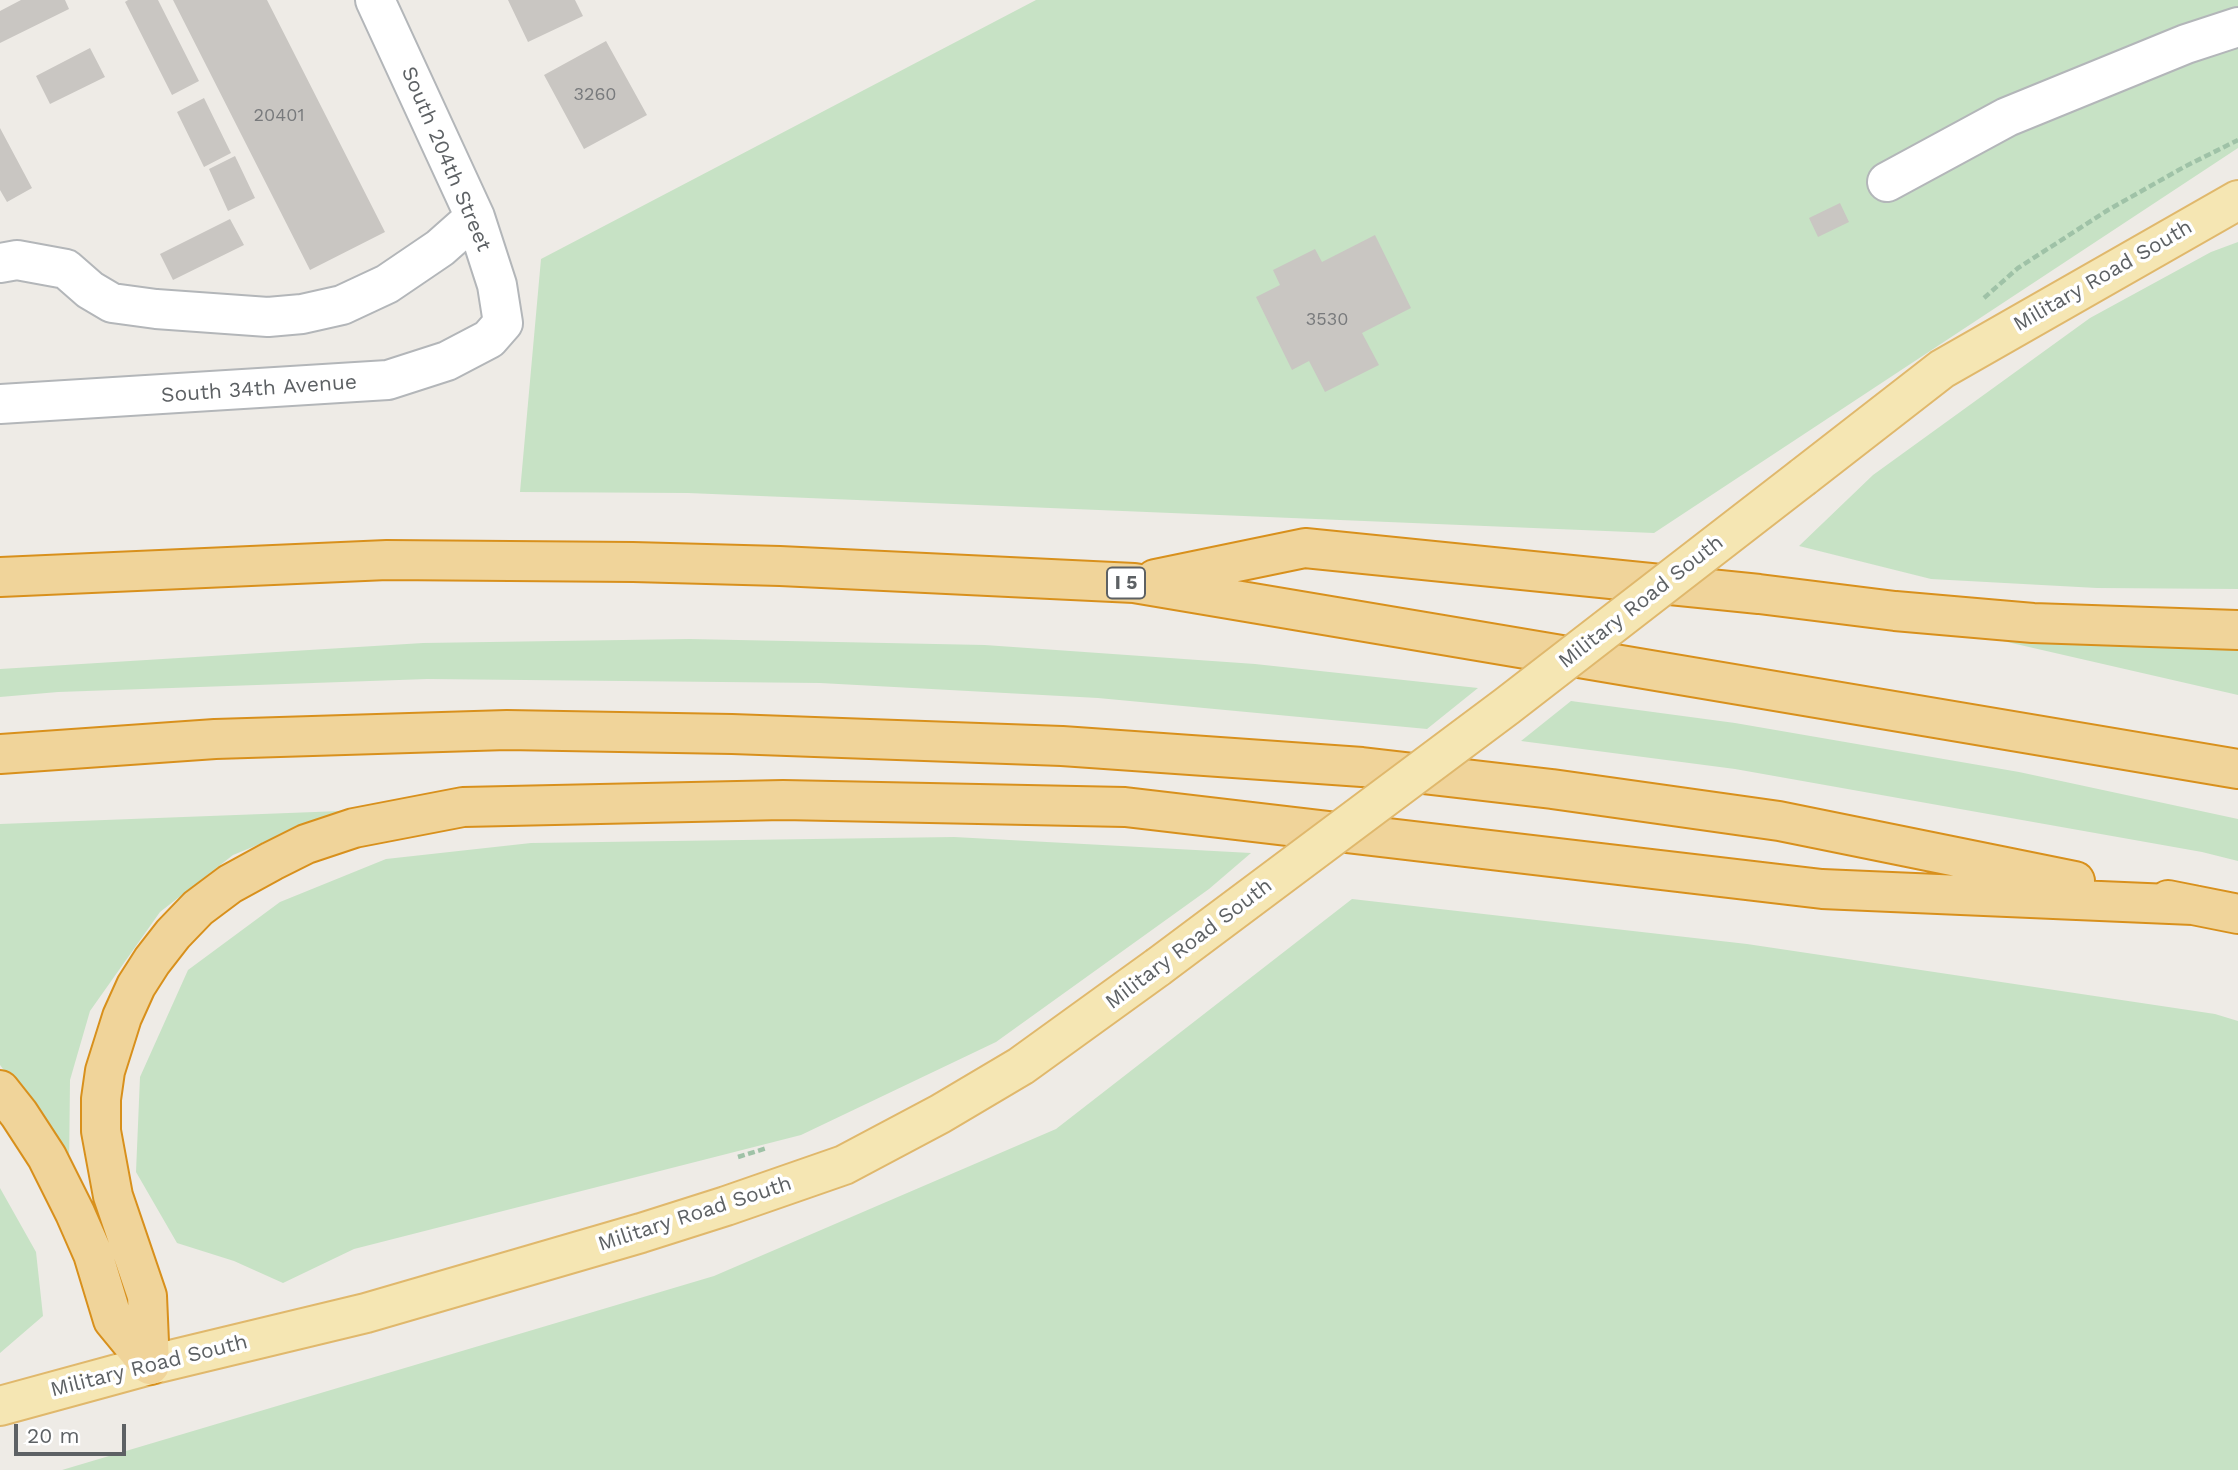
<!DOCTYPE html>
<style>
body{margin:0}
#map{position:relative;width:2238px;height:1470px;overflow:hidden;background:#eeebe6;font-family:"Work Sans",sans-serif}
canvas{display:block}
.scale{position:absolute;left:14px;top:1424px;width:112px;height:32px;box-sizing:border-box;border:4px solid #5d6164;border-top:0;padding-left:9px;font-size:21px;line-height:24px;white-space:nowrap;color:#5d6164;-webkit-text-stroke:5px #fff;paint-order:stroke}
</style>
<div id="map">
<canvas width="2238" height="1470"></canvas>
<div class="scale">20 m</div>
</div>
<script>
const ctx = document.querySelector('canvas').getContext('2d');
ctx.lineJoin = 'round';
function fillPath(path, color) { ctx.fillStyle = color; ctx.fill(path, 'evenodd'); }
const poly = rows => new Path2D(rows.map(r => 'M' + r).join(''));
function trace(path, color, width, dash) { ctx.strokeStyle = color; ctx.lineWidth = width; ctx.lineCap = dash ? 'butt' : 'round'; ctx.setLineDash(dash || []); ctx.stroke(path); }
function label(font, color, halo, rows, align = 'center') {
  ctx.font = font + ' "Work Sans",sans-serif'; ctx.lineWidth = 7; ctx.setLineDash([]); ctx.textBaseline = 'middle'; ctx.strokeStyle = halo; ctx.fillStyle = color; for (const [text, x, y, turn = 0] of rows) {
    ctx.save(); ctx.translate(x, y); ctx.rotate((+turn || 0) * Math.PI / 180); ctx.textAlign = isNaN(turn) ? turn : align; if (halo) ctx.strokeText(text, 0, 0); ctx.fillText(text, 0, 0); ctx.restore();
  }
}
fillPath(poly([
 [1036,0,2238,0,2238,148,1654,533,688,493,520,492,541,259],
 [2238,242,2238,589,2097,588,1931,579,1799,546,1873,475,2090,318,2211,252],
 [1968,633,2238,644,2238,695],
 [689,639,985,645,1255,664,1478,688,1427,729,1098,698,820,683,427,679,58,692,0,697,0,669,423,643],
 [1571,701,1735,723,2019,772,2238,819,2238,861,2202,852,1735,769,1521,741],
 [341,811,233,855,160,912,90,1011,70,1080,69,1167,42,1121,0,1065,0,824],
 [954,837,1251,853,1209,889,996,1042,801,1135,354,1249,283,1283,234,1261,177,1243,136,1172,140,1077,188,970,280,902,386,859,531,843],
 [1352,899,1747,944,2215,1014,2238,1021,2238,1470,62,1470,714,1276,1056,1129],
 [0,1188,36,1252,43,1316,0,1353]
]), '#c7e2c5');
fillPath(poly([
 [21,0,65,0,69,9,0,43,0,11],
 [128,0,158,0,199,81,172,95,125,2],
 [173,0,267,0,385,232,310,270],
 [508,0,575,0,583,16,528,42],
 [606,41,647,115,584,149,544,75],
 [90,48,105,77,50,104,36,76],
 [204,98,231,153,204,167,177,112],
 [0,128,32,188,7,202,0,190],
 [235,156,255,198,228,211,209,169],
 [1840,203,1849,222,1818,237,1809,218],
 [230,219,244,245,173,280,160,254],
 [1375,235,1411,308,1362,333,1379,365,1325,392,1309,361,1292,370,1256,297,1280,285,1273,270,1315,249,1322,262]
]), '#c9c6c2');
const minor = poly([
 [1887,182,2007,117,2186,44,2238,27],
 [0,263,17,260,66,269,90,290,112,303,156,309,268,317,302,314,342,305,387,284,440,248,475,217],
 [0,404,388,380,447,361,489,339,503,323,497,285,475,217,375,0]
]);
const major = poly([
 [1803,477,1942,369,2238,200],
 [0,1406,150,1365,366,1313,641,1233,726,1206,844,1165,940,1114,1021,1066,1158,967]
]);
const highway = poly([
 [0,577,387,560,633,562,780,566,1134,583,2238,769],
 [1155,579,1305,548,1759,594,1895,611,2033,623,2238,630],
 [0,754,215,739,507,730,732,734,1062,746,1362,767,1552,789,1779,821,2075,881],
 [2168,900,2238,914],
 [0,1090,19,1114,47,1157,75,1213,93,1254,113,1320,150,1365],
 [150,1365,147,1296,113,1196,101,1131,101,1099,105,1071,122,1017,136,986,152,961,173,934,198,908,230,884,272,861,306,844,354,828,463,807,783,800,1125,807,1822,889,2193,905]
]);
trace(minor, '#b3b6b9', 42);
trace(major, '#e0b86c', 42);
trace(highway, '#d8901c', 42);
trace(poly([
 [1984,298,2018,268,2108,210,2184,167,2238,140],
 [738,1157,767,1148]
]), '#9fc2a7', 4.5, [7, 3.5]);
trace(minor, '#fff', 38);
trace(major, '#f5e6b3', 38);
trace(highway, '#f0d49a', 38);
const majorBridge = poly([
 [1158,967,1507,706,1803,477]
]);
trace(majorBridge, '#e0b86c', 42, []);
trace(majorBridge, '#f5e6b3', 38);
label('18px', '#787a7c', null, [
 ["3260",595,95],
 ["20401",279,116],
 ["3530",1327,320]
]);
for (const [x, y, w] of [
 [1126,583,38]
]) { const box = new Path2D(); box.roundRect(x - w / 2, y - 15.5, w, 31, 5); ctx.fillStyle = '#fff'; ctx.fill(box); trace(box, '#5d6164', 2); }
label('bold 19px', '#5d6164', null, [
 ["I 5",1126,583]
]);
label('21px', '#5d6164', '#fff', [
 ["South 204th Street",446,159,67],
 ["Military Road South",2103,276,-30],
 ["South 34th Avenue",259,389,-4],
 ["Military Road South",1641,602,-38],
 ["Military Road South",1189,944,-37],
 ["Military Road South",695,1214,-18],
 ["Military Road South",149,1366,-14]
]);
</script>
